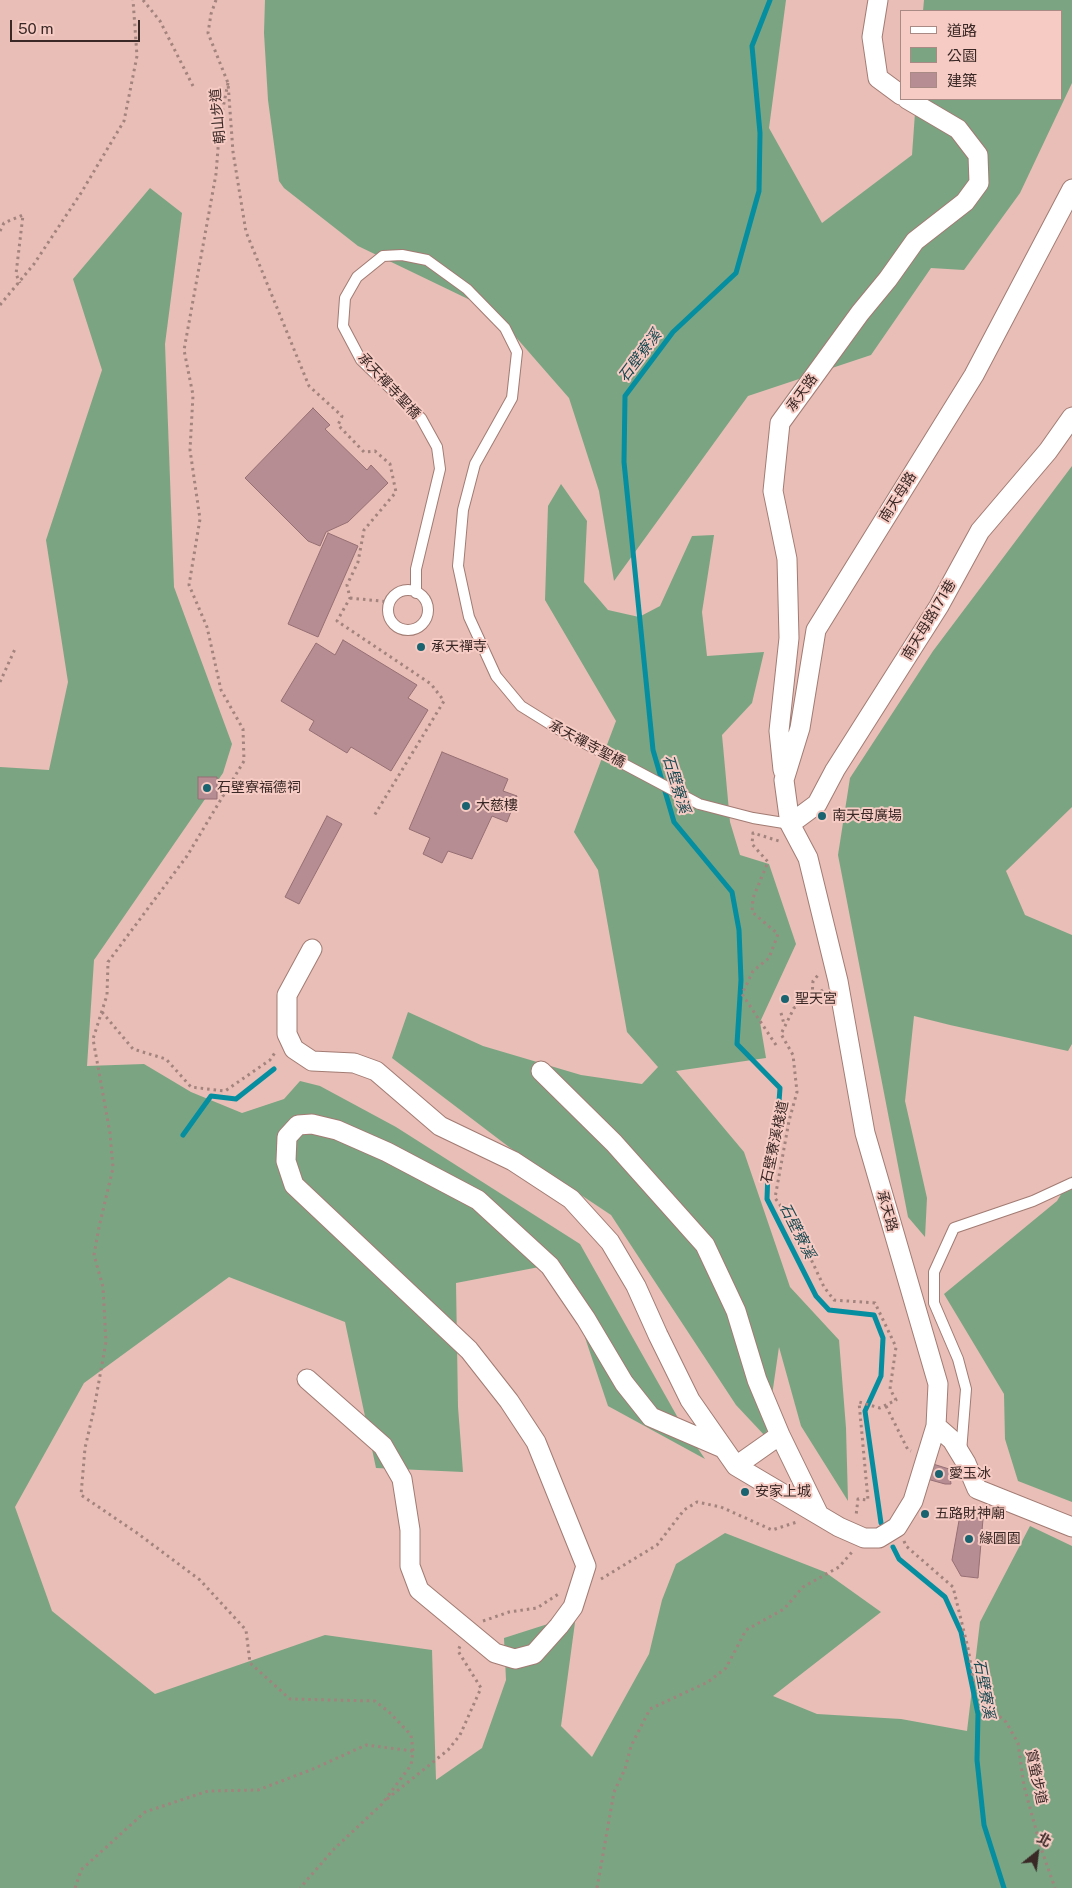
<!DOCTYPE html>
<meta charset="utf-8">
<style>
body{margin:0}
#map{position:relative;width:1072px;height:1888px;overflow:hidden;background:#e8beb6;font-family:"Public Sans","Noto Sans TC",sans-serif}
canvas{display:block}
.legend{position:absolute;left:900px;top:10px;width:162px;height:90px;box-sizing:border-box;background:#f6cbc3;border:1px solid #aa8a84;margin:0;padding:6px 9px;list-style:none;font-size:15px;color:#392826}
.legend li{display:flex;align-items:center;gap:10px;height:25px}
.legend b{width:25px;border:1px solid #aa8a84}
.north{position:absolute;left:1012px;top:1828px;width:50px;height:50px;-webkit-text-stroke:4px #f6cbc3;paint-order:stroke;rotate:29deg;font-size:14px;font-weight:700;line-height:20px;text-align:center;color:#392826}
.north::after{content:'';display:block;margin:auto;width:18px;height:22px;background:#392826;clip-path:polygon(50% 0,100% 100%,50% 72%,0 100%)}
.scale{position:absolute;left:10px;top:20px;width:130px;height:22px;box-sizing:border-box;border:2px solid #392826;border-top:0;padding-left:6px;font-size:15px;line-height:18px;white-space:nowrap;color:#392826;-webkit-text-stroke:4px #f6cbc3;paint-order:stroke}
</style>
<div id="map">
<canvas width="1072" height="1888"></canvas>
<ul class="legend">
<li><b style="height:6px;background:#fff"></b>道路</li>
<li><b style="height:14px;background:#7ba483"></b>公園</li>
<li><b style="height:14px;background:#b68d92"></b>建築</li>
</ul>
<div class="north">北</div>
<div class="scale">50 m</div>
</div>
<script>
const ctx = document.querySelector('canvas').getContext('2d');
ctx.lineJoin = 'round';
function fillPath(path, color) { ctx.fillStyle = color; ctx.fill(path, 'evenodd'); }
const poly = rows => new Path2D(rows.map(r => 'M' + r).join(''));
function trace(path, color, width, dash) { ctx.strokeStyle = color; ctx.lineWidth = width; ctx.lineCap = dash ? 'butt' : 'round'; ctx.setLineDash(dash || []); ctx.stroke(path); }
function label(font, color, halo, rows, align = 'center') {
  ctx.font = font + ' "Public Sans","Noto Sans TC",sans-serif'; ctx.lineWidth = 4; ctx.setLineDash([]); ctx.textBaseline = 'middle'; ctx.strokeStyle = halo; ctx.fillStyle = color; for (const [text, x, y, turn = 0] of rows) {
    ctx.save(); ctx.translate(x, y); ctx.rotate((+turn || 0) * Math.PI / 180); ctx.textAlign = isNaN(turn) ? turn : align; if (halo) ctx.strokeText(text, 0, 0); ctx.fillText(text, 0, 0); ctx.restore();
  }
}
fillPath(poly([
 [265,0,786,0,769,128,822,223,912,155,916,99,1061,99,1061,11,923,11,924,0,1072,0,1072,83,1020,193,964,270,931,268,871,355,748,396,614,581,599,491,569,398,493,311,358,246,284,188,279,181,268,100,264,33],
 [150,188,182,213,165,344,174,587,232,744,223,773,94,960,87,1066,144,1064,191,1092,242,1113,284,1099,300,1081,320,1086,396,1127,580,1244,682,1425,705,1459,608,1406,560,1263,456,1283,458,1407,463,1472,376,1468,345,1322,229,1277,84,1383,15,1507,52,1611,155,1694,325,1635,432,1650,436,1780,482,1748,506,1680,504,1638,576,1615,561,1726,592,1757,649,1654,662,1600,676,1564,725,1533,825,1572,881,1612,773,1696,817,1714,901,1719,967,1731,980,1622,1030,1526,1072,1546,1072,1888,0,1888,0,767,49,770,68,682,46,540,102,370,73,279],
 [1072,466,1072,807,1006,871,1025,915,1072,935,1072,1044,1068,1051,950,1025,914,1016,905,1101,927,1198,925,1237,908,1217,838,855,850,778,933,651],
 [561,484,587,521,584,582,608,610,639,617,660,606,692,536,714,535,702,612,707,656,764,652,752,703,722,735,730,822,740,855,769,864,796,944,760,1022,766,1058,676,1071,744,1152,790,1287,839,1340,846,1428,848,1501,801,1426,779,1347,766,1437,736,1405,611,1215,509,1147,392,1058,408,1012,483,1046,581,1075,642,1084,658,1067,627,1032,598,870,574,832,616,721,545,600,548,506],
 [1072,1176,1072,1502,1018,1481,1005,1439,1004,1394,944,1294,1057,1201]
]), '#7ba483');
trace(poly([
 [770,0,752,46,760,133,759,191,736,273,673,332,625,396,624,462,653,750,674,822,732,892,739,930,741,980,737,1044,780,1088,778,1116,768,1171,767,1199,816,1296,829,1310,874,1315,883,1338,881,1376,865,1411,881,1523],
 [183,1135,211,1096,236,1099,274,1069],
 [893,1547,899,1559,945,1597,961,1632,978,1714,977,1760,984,1825,1004,1888]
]), '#048ea0', 5);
const building = poly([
 [313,408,330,425,325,429,367,470,371,465,388,483,348,522,326,532,320,546,308,541,245,478,313,408],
 [328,533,358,546,318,637,288,624,328,533],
 [343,640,417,685,408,698,428,710,391,771,351,747,347,753,309,730,314,721,281,701,316,643,335,655,343,640],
 [442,752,508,779,503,791,517,796,507,822,492,816,472,859,448,851,442,863,423,854,430,838,409,829,442,752],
 [198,777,217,777,217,799,198,799,198,777],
 [327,816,342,824,299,904,285,897,327,816],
 [933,1464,949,1469,951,1484,945,1484,927,1479,933,1464],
 [960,1515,983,1519,978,1578,961,1576,952,1560,960,1515]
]);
fillPath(building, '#b68d92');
trace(building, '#966f74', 1);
const lane = poly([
 '388 610a20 20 0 1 1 40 0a20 20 0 1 1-40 0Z',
 [416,593,416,569,440,469,437,447,421,418,361,360,343,326,345,298,357,277,383,256,402,255,427,260,467,289,505,328,517,352,512,398,475,464,463,510,458,566,469,617,496,676,521,706,558,729,699,804,753,818,790,824],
 [961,1452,966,1389,958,1359,934,1303,934,1272,954,1228,1033,1201,1072,1183]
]);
const street = poly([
 [878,0,872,37,878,78,901,95],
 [783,770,779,731,789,638,787,559,773,491,780,423,860,313,888,279,915,241,965,202,979,183,978,155,958,129,907,99],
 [790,824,817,804,835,770,939,606,980,531,1048,451,1072,417],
 [312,949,287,995,287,1034,294,1049,312,1061,354,1063,376,1071,440,1126,513,1161,571,1199,610,1242,636,1286,658,1335,690,1400,736,1466,839,1527,864,1538,879,1538,897,1527,913,1501,936,1426,938,1384,865,1133,838,981,808,858,790,824,784,780,800,728,816,630,974,375,1072,189],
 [541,1071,614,1143,705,1245,736,1311,757,1380,780,1435,819,1515],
 [307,1379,383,1446,402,1479,410,1530,410,1566,419,1590,495,1653,515,1659,534,1654,559,1626,573,1607,586,1566,536,1442,509,1401,469,1350,294,1185,286,1161,287,1137,298,1125,312,1124,337,1130,387,1152,478,1200,550,1266,586,1319,624,1383,651,1417,723,1448],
 [936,1426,952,1440,966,1463,977,1489,1072,1527],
 [736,1466,780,1435]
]);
trace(lane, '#a27b73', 12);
trace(street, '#a27b73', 21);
trace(poly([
 [143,0,160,21,193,86],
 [216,0,211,14,208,33,228,83,233,152,246,232,309,386,342,416,338,425,364,452,375,451,390,464,396,492,364,530,358,562,347,585,350,598,337,621,431,684,444,701,374,816],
 [228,83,220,123,216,174,184,350,193,395,190,450,200,519,189,585,207,627,221,690,243,729,244,761,187,856,108,962,107,995,93,1039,110,1133,113,1168,99,1227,94,1255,103,1287,106,1342,94,1409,85,1448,81,1495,137,1533,200,1580,246,1630,250,1663,290,1699,375,1701,389,1712,411,1735,413,1751,411,1765,382,1804,334,1849,300,1888],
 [0,231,4,223,23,215,16,274,20,283],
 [0,305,34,264,81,193,124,121,137,56,133,0],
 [350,598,390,602],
 [0,682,15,649],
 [823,990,794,1008,781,1034,793,1055,797,1092,789,1121,775,1198,796,1227,824,1287,834,1300,875,1303,896,1347,890,1389,896,1400,880,1408,859,1402,868,1500,858,1499,856,1516],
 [812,996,813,981,819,974],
 [102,1012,133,1049,166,1059,191,1087,225,1091,270,1060,276,1051],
 [781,1013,784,1024],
 [776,1045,742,994,753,971,769,958,778,934,752,912,753,898,768,862,752,844,753,833,779,841],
 [886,1406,908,1450,911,1451],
 [904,1541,906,1546,953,1587,968,1648,973,1677,991,1709,1006,1722,1018,1743,1024,1786,1041,1848,1055,1888],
 [601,1579,657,1545,684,1510,697,1502,721,1507,772,1530,797,1522],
 [483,1621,509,1612,537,1608,560,1593],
 [387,1799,448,1750,460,1735,481,1688,458,1651,460,1646],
 [75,1888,81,1870,145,1812,208,1791,258,1790,313,1769,366,1745,413,1751],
 [597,1888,614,1792,625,1769,631,1746,650,1709,708,1682,726,1668,746,1630,784,1609,803,1587,839,1567,852,1552]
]), '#a3837d', 3, [2.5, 4]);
trace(lane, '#fff', 10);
trace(street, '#fff', 19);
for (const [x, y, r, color] of [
 [421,647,5,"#18636f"],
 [207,788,5,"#18636f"],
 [466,806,5,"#18636f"],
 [822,816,5,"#18636f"],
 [785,999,5,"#18636f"],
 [939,1474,5,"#18636f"],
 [745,1492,5,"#18636f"],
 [925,1514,5,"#18636f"],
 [969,1539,5,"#18636f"]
]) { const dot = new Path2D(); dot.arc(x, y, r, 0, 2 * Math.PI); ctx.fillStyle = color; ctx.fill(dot); trace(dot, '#f6cbc3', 2); }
label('14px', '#392826', '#f6cbc3', [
 ["朝山步道",218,116,-95],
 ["承天禪寺聖橋",389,386,47],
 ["承天路",802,393,-54],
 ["南天母路",898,497,-58],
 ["南天母路171巷",929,620,-59],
 ["承天禪寺聖橋",587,744,28],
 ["石壁寮溪棧道",775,1142,-78],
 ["承天路",887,1211,74],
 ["賞螢步道",1036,1777,78]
]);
label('14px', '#392826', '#f6cbc3', [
 ["承天禪寺",431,647],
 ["石壁寮福德祠",217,788],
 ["大慈樓",476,806],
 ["南天母廣場",832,816],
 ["聖天宮",795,999],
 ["愛玉冰",949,1474],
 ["安家上城",755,1492],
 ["五路財神廟",935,1514],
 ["緣圓園",979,1539]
], 'left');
label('italic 15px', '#194951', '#f6cbc3', [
 ["石壁寮溪",640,356,-53],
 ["石壁寮溪",676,784,73],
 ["石壁寮溪",797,1231,63],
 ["石壁寮溪",984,1689,80]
]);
</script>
